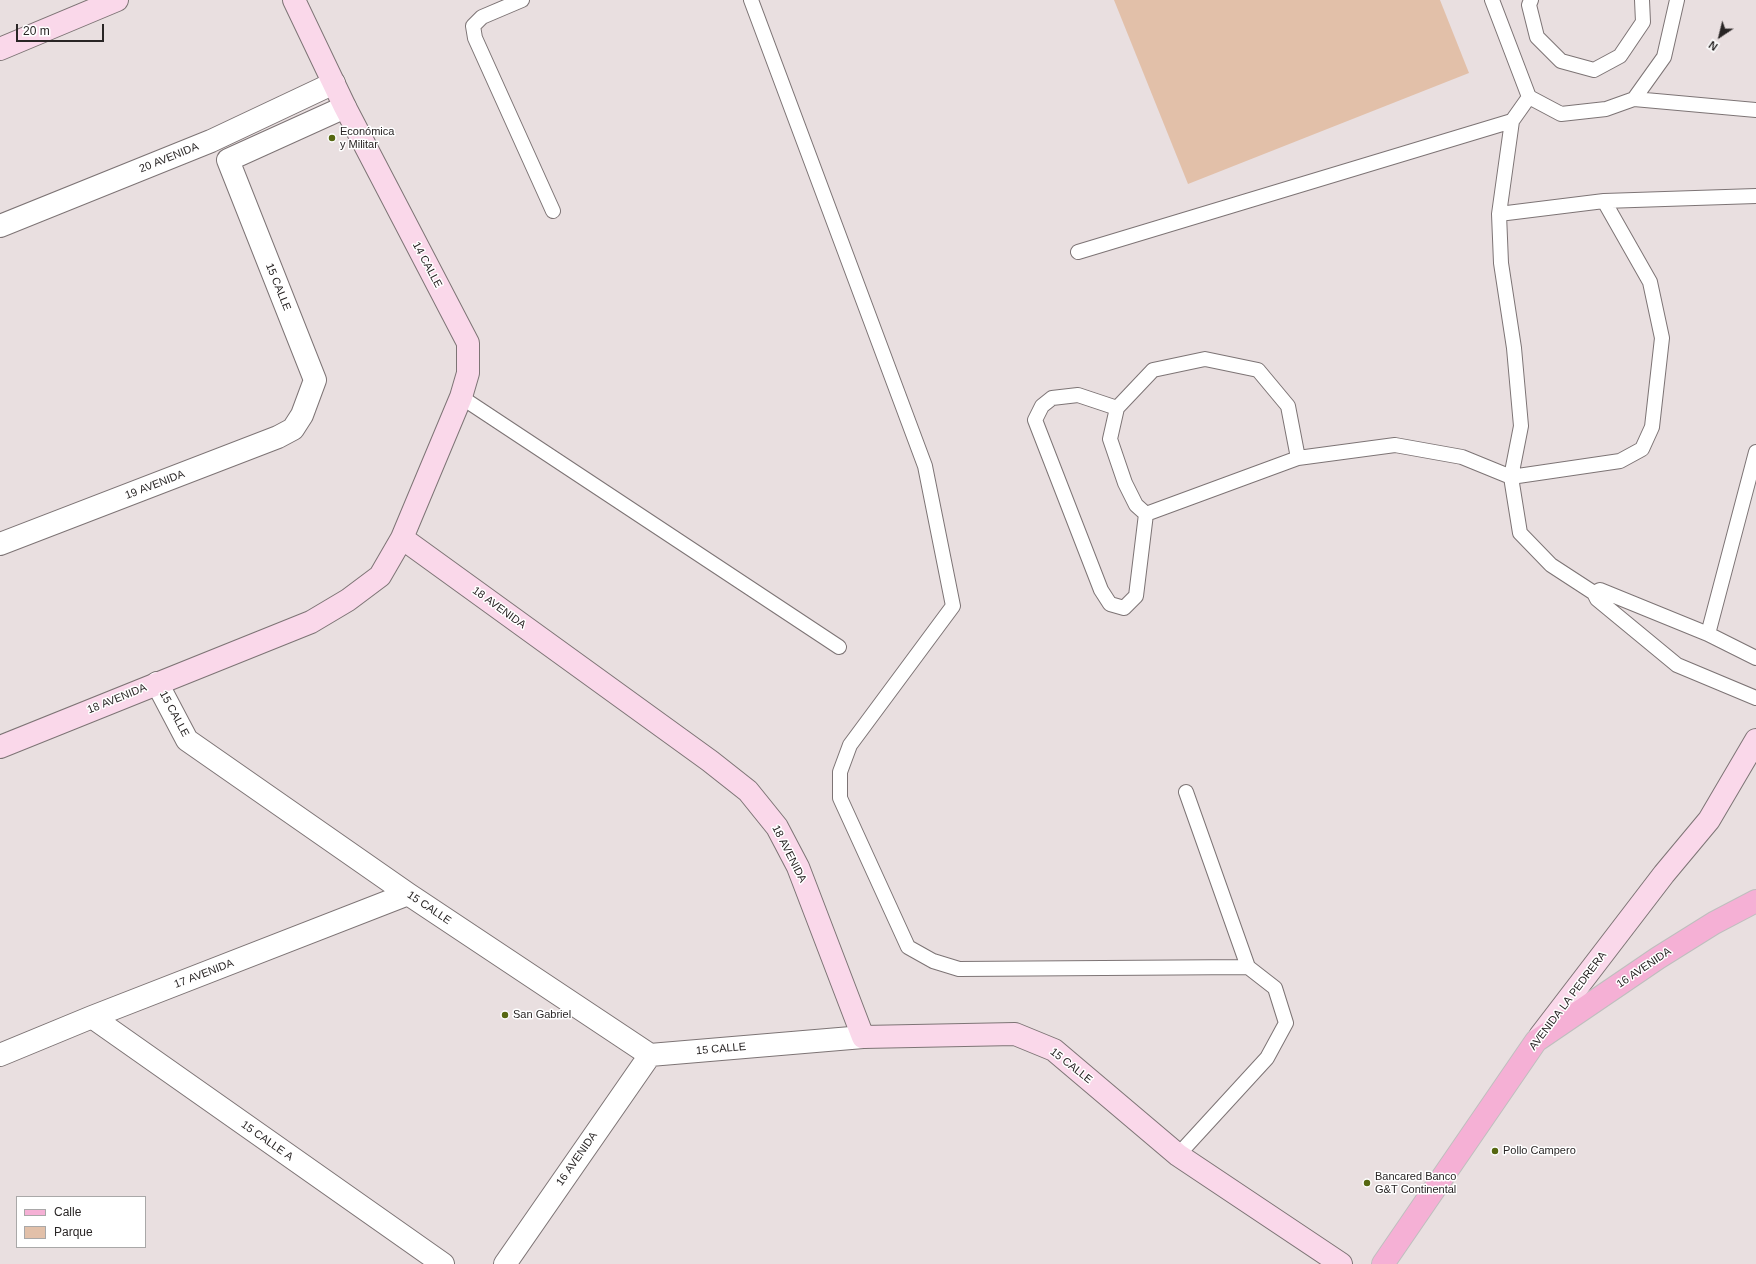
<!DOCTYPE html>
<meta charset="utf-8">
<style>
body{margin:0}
#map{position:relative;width:1756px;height:1264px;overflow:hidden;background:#e9dfe0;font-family:Arial,sans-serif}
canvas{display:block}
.legend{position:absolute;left:16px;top:1196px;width:130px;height:52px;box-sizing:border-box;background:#fff;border:1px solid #a9a8a8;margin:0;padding:5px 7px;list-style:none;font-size:12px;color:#292525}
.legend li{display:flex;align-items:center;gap:8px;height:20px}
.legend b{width:20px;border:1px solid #a9a8a8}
.north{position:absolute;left:1700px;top:16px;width:40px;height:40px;-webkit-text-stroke:3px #fff;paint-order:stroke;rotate:215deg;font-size:11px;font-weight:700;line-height:16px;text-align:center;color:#292525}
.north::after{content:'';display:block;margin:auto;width:14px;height:18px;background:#292525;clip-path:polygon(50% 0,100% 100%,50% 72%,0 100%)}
.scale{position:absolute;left:16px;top:24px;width:88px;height:18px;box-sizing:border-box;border:2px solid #292525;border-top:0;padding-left:5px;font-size:12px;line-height:14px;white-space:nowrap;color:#292525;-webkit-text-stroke:3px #fff;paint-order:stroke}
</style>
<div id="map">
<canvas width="1756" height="1264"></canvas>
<ul class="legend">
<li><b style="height:5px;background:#f5b0d5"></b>Calle</li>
<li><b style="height:11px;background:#e2c0a9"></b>Parque</li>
</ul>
<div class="north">N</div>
<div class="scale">20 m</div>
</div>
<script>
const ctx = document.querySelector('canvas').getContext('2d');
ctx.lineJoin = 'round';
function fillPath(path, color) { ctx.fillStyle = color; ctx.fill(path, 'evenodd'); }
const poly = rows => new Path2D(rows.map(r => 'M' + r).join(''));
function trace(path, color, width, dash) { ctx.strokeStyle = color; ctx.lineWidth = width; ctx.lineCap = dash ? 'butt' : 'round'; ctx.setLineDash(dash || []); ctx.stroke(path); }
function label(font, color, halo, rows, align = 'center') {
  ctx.font = font + ' Arial,sans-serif'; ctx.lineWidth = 3; ctx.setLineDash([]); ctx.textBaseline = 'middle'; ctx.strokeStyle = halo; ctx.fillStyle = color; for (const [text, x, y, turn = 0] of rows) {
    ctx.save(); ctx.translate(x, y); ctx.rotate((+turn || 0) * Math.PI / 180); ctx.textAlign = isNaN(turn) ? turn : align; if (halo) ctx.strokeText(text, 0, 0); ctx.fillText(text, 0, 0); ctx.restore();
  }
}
fillPath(poly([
 [1114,0,1440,0,1469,73,1188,184]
]), '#e2c0a9');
const lane = poly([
 [522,0,482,17,473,26,475,38,553,211],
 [751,0,925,466,953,606,850,745,840,772,840,798,908,947,933,961,959,969,1248,967,1275,988,1286,1023,1267,1058,1178,1155],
 [1492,0,1529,97,1512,121,1499,214,1501,263,1514,348,1521,426,1511,477,1520,533,1551,565,1594,593,1597,599,1677,665,1756,698],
 [1531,0,1529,5,1537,37,1561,61,1594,70,1620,56,1643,22,1642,0],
 [1529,97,1561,114,1606,109,1634,99,1664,57,1677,0],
 [1634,99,1756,110],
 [1499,214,1604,201,1756,196],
 [1078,252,1512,121],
 [461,397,839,647],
 [1117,408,1078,395,1052,398,1042,406,1035,420,1101,590,1110,604,1124,608,1136,596,1146,514],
 [1298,458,1288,406,1258,370,1205,359,1153,370,1117,408,1110,439,1125,483,1136,505,1146,514,1298,458,1395,445,1462,457,1511,477,1620,461,1642,449,1652,427,1662,338,1650,282,1604,201],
 [1594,593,1600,590,1708,634,1756,658],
 [1708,634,1756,452],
 [1186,792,1248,967]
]);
const street = poly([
 [0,226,211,141,334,83],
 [0,544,278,437,293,429,302,415,315,380,228,160,345,107],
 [157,683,187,740,408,894,650,1055,863,1037],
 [92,1017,443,1264],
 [0,1055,92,1017,408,894],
 [505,1264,650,1055]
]);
const secondary = poly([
 [0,49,117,0],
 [402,538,710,761,748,791,777,827,798,867,863,1037,1015,1034,1054,1050,1178,1155,1341,1264],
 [0,747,311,622,348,600,380,576,402,538,461,397,468,373,468,343,345,107,294,0],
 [1540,1036,1664,874,1709,820,1756,740]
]);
const primary = poly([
 [1383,1264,1536,1041,1658,958,1714,923,1756,901]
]);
trace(lane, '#7d7475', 16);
trace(street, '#7d7475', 24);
trace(secondary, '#7d7475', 24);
trace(primary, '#bfbebe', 24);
trace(lane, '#fff', 14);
trace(street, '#fff', 22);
trace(secondary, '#fad8ea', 22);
trace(primary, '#f5b0d5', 22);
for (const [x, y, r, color] of [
 [332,138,4,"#566711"],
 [505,1015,4,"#566711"],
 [1495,1151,4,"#566711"],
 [1367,1183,4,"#566711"]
]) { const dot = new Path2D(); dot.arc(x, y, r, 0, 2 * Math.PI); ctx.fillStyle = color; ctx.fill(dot); trace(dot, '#fff', 1.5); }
label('11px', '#292525', '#fff', [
 ["Económica",340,132],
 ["y Militar",340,145],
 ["San Gabriel",513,1015],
 ["Pollo Campero",1503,1151],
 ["Bancared Banco",1375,1177],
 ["G&T Continental",1375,1190]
], 'left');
label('11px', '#292525', '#fff', [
 ["20 AVENIDA",169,158,-22],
 ["14 CALLE",427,265,62],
 ["15 CALLE",278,287,68],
 ["19 AVENIDA",155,485,-21],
 ["18 AVENIDA",499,608,36],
 ["18 AVENIDA",117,699,-22],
 ["15 CALLE",174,714,62],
 ["18 AVENIDA",789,854,63],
 ["15 CALLE",429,908,34],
 ["16 AVENIDA",1644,968,-34],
 ["17 AVENIDA",204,974,-21],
 ["AVENIDA LA PEDRERA",1568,1001,-53],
 ["15 CALLE",721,1049,-5],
 ["15 CALLE",1071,1066,38],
 ["15 CALLE A",267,1141,35],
 ["16 AVENIDA",577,1159,-55]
]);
</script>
